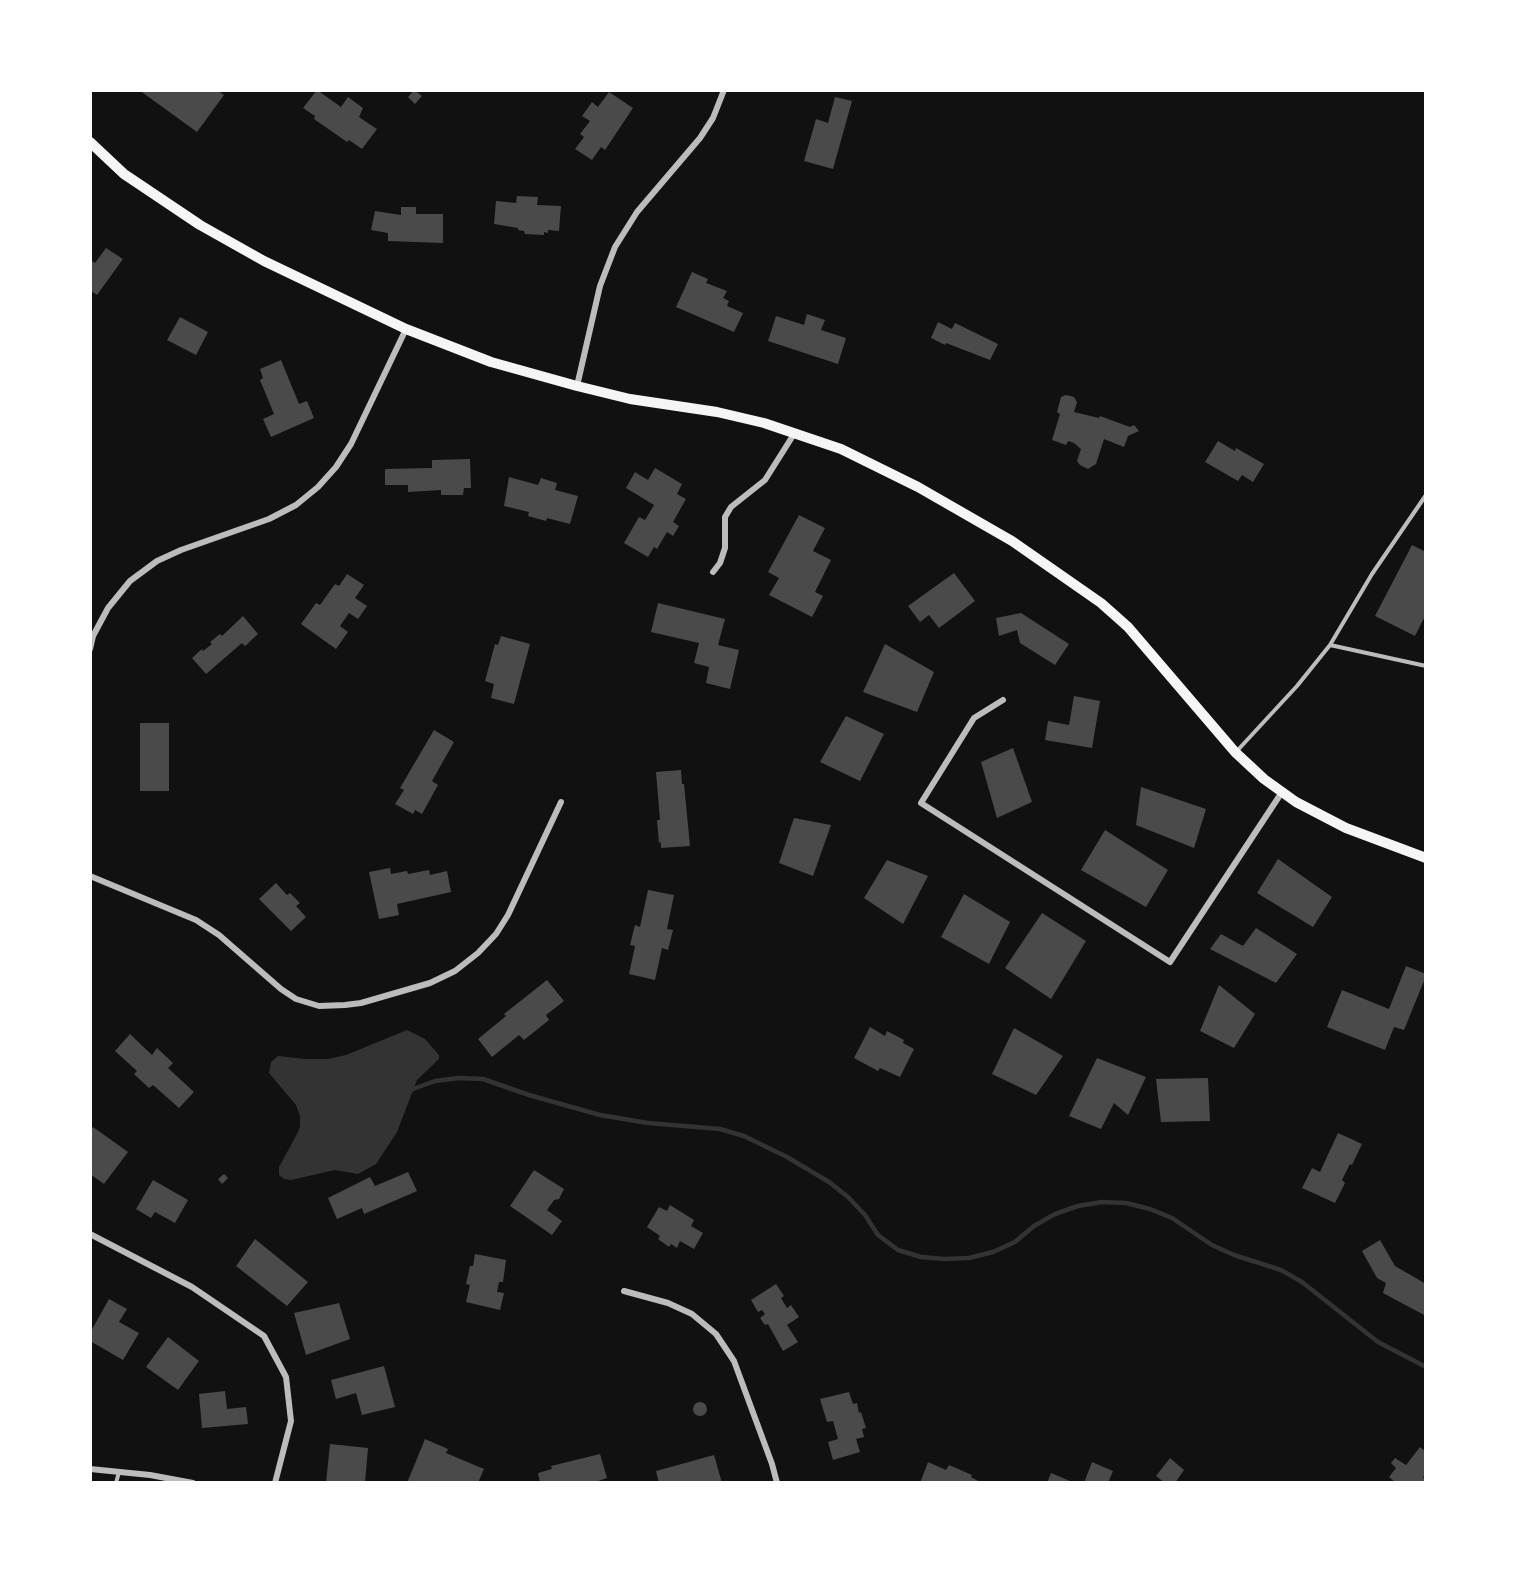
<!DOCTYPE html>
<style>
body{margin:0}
#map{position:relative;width:1516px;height:1573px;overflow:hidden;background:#111;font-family:Montserrat,sans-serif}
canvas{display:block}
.frame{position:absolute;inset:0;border:92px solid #fff;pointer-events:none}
</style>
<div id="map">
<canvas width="1516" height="1573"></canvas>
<div class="frame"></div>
</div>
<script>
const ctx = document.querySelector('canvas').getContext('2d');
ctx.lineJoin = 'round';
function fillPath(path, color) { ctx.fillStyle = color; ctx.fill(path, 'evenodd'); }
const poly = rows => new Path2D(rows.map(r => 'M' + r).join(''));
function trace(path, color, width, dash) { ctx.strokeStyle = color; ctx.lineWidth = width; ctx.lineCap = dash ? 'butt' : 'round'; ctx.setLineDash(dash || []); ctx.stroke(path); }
fillPath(poly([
 [407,1030,425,1039,439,1055,439,1059,417,1080,397,1132,376,1164,358,1174,335,1170,291,1180,284,1179,279,1175,279,1167,297,1134,300,1127,300,1116,296,1105,269,1073,271,1062,278,1056,305,1059,328,1059,346,1055]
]), '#333');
trace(poly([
 [413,1089,435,1081,459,1078,483,1079,529,1095,600,1115,648,1123,720,1129,744,1136,787,1157,829,1182,848,1197,865,1215,878,1235,898,1250,921,1257,945,1259,969,1258,993,1252,1015,1242,1034,1226,1055,1214,1078,1206,1102,1202,1126,1203,1150,1209,1172,1218,1212,1245,1234,1255,1281,1270,1302,1282,1378,1342,1426,1367]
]), '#333', 4.5);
fillPath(poly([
 [139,90,217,90,224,95,197,132],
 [317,90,341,107,348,97,363,108,359,117,377,129,362,149,349,140,347,142,314,119,315,116,303,108],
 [414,90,422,96,415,104,408,97],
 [609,92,633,108,605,150,601,147,592,160,575,149,584,137,580,134,590,121,582,116,592,102,598,107],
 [835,97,852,101,833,169,804,161,816,119,828,123],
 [517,196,538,197,537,205,561,206,559,231,548,230,548,233,544,232,544,235,525,234,524,231,518,230,518,228,494,224,496,201,516,203],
 [401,207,416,207,416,214,443,214,443,243,388,241,388,233,371,230,375,211,401,215],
 [106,248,123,259,97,295,90,290,90,260,95,263],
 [692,272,708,279,706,283,727,291,723,298,729,301,727,306,743,313,734,332,676,307],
 [807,314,825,320,821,330,846,338,838,364,768,341,776,316,804,325],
 [180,317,208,332,196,355,167,340],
 [938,322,952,329,955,323,998,344,990,360,946,343,945,345,931,338],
 [281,360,299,404,307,401,314,418,271,437,263,419,274,414,260,380,263,378,260,369],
 [1066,395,1074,397,1077,402,1074,412,1099,418,1100,416,1130,427,1134,425,1139,431,1128,436,1124,447,1104,439,1096,464,1088,469,1080,465,1077,461,1081,449,1074,443,1068,441,1066,445,1052,440,1060,414,1057,412,1061,397],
 [1218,441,1235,451,1236,448,1264,464,1253,482,1242,475,1238,481,1205,462],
 [470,459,471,488,464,488,463,495,441,495,441,490,408,492,408,485,385,485,385,469,432,468,432,460],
 [655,468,682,484,677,494,686,499,673,522,679,526,673,536,667,532,657,549,654,547,648,557,624,543,639,517,645,520,654,505,626,488,635,472,648,480],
 [509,477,538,485,541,478,557,483,555,490,578,496,570,524,547,518,546,521,528,516,529,512,504,506],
 [799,515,825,528,813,551,831,560,815,592,823,596,812,617,769,595,779,578,768,572],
 [1412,545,1426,552,1426,614,1415,636,1375,616],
 [954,573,975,601,939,628,929,615,920,622,908,606],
 [347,574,364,585,355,598,367,606,358,619,349,613,340,626,348,632,336,649,301,624,316,603,320,605,335,584,339,586],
 [658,603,725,619,718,645,739,650,730,689,706,683,709,667,694,663,699,643,651,632],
 [1021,613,1069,644,1055,665,1020,643,1017,630,999,636,996,618],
 [243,616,258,634,245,646,242,643,206,674,192,658,202,649,203,651,212,644,210,642,220,634,222,636],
 [501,636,530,644,514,704,491,698,494,684,485,681,495,644,498,645],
 [885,644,934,672,917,712,863,692],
 [1074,696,1100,701,1092,748,1045,740,1048,721,1069,725],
 [846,716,884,734,860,781,820,762],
 [140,723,169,723,169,791,140,791],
 [434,730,454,742,432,781,438,785,422,814,415,810,413,814,395,804,404,790,400,788],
 [1013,748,1032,802,997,818,981,762],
 [681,770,682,784,684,784,690,846,661,848,661,842,659,843,657,820,660,820,656,772],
 [1141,787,1206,809,1194,848,1136,825],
 [794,818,831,825,813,876,779,863],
 [1105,830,1168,870,1146,907,1081,870],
 [1278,859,1332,897,1313,927,1257,893],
 [887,860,928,876,903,924,864,898],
 [390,868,391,874,407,871,408,874,429,870,430,875,447,871,451,892,397,904,399,915,379,919,369,872],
 [276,883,287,895,290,893,300,903,296,906,306,917,291,931,259,899],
 [648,890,674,895,667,929,673,930,668,950,662,948,655,980,629,974,635,946,630,945,635,925,640,927],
 [964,894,1010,922,989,964,941,937],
 [1042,913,1086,941,1051,999,1005,968],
 [1256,928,1297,954,1276,983,1210,949,1221,934,1243,946],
 [1406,966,1426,974,1426,976,1404,1030,1394,1027,1385,1050,1327,1027,1342,990,1389,1009],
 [547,980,564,1001,546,1015,549,1020,524,1040,519,1035,492,1057,478,1039,506,1016,504,1014],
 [1219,985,1255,1014,1234,1048,1200,1031],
 [870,1027,885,1036,887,1031,904,1040,903,1043,914,1049,900,1077,880,1068,878,1071,854,1058],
 [1014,1028,1063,1056,1036,1095,992,1074],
 [130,1034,152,1055,157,1048,173,1063,168,1068,194,1092,179,1108,153,1085,149,1088,134,1074,137,1071,115,1051],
 [1097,1058,1146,1077,1128,1115,1114,1103,1101,1129,1069,1116],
 [1208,1078,1210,1121,1161,1122,1156,1079],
 [93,1127,128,1152,104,1184,90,1174,90,1132],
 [1338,1133,1362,1144,1352,1165,1350,1164,1342,1180,1345,1183,1335,1203,1302,1188,1312,1168,1320,1172],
 [534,1170,564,1189,559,1199,554,1200,547,1210,562,1221,552,1235,510,1206],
 [408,1172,417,1191,364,1214,362,1208,337,1219,328,1198,370,1177,375,1186],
 [224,1174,228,1178,222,1184,218,1179],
 [153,1180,188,1200,175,1223,155,1212,151,1218,136,1209],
 [670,1205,694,1220,691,1226,703,1233,694,1249,680,1241,677,1248,671,1244,669,1247,658,1239,660,1236,647,1227,659,1207,667,1211],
 [255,1239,308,1282,287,1306,236,1266],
 [1380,1240,1395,1266,1426,1284,1426,1316,1383,1293,1386,1283,1377,1278,1362,1251],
 [475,1254,506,1260,503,1282,499,1282,497,1292,504,1293,500,1310,466,1302,470,1285,466,1284,470,1266,473,1266],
 [776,1284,784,1296,781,1298,787,1308,791,1305,799,1317,787,1325,798,1342,783,1351,768,1324,765,1325,760,1318,765,1314,762,1310,758,1312,751,1300],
 [109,1299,127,1309,119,1322,139,1333,123,1360,90,1341,90,1333],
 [339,1303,350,1339,306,1355,294,1313],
 [168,1337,199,1361,178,1390,146,1367],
 [384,1366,395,1407,362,1415,356,1393,336,1399,331,1380],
 [225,1391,227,1409,246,1407,248,1424,202,1428,199,1394],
 [849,1392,853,1404,857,1403,859,1413,861,1412,866,1428,862,1429,864,1437,856,1439,860,1452,833,1460,828,1442,838,1439,833,1421,827,1422,820,1399],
 '693 1409a7 7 0 1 1 14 0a7 7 0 1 1-14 0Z',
 [425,1439,448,1449,446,1453,484,1469,478,1483,407,1483],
 [330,1444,368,1448,365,1483,326,1483],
 [1420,1447,1426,1452,1426,1473,1423,1477,1426,1480,1426,1483,1396,1483,1389,1477,1396,1468,1391,1463,1395,1458,1406,1465],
 [600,1454,607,1478,598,1481,599,1483,540,1483,538,1473,552,1469,551,1466],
 [714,1455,722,1483,659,1483,656,1471],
 [1170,1458,1184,1470,1175,1483,1165,1483,1156,1476],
 [928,1462,946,1470,949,1465,972,1475,971,1477,982,1483,920,1483],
 [1092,1462,1113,1471,1108,1483,1084,1483],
 [1051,1473,1070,1481,1069,1483,1047,1483]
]), '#4a4a4a');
trace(poly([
 [1330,645,1426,666],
 [1236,752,1297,686,1330,645,1372,574,1426,495],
 [116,1483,119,1472]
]), '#bcbcbc', 4);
trace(poly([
 [577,386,600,286,615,247,637,212,700,138,713,118,724,90],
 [713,572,720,563,725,548,725,517,731,507,765,480,794,434],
 [90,649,93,636,108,608,130,581,157,561,181,550,269,519,296,505,318,487,336,467,351,444,406,329],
 [1003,700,974,718,921,803,1170,962,1282,792],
 [90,876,196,920,219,935,281,989,296,999,319,1006,345,1005,361,1003,430,983,455,971,478,953,496,934,508,915,561,802],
 [90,1234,192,1287,264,1336,286,1377,291,1421,275,1483],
 [624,1291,668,1303,692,1314,716,1334,734,1361,772,1464,777,1483],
 [90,1469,150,1475,193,1483]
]), '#bcbcbc', 6);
trace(poly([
 [90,142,124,174,200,225,264,261,406,329,491,362,577,386,630,399,717,412,764,423,841,449,918,487,1012,541,1101,603,1128,627,1235,752,1264,779,1296,802,1346,828,1426,858]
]), '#f5f5f5', 10);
</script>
